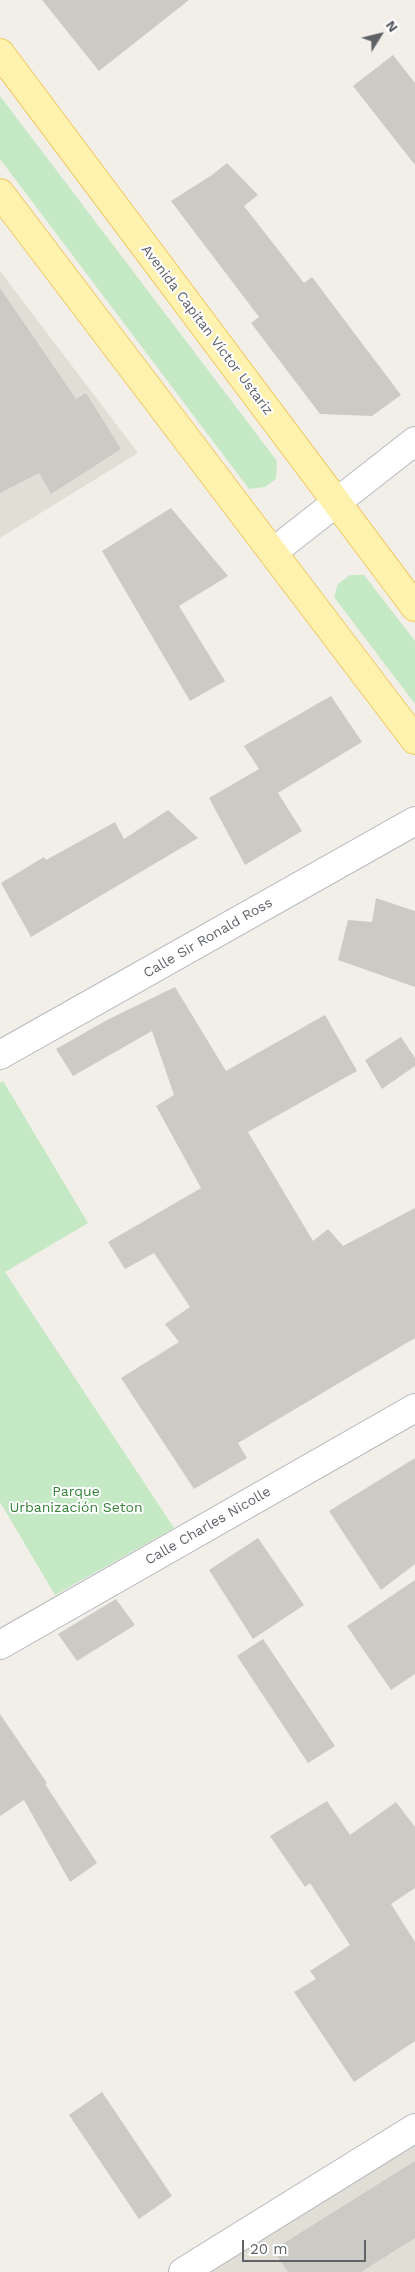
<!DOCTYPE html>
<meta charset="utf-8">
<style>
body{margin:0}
#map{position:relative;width:415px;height:2272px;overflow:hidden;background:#f1efe8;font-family:"Work Sans",sans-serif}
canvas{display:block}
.north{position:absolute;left:355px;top:10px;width:50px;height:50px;-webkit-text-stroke:4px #fff;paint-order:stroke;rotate:54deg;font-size:14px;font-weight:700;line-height:20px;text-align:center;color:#5f6368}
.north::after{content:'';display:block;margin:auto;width:18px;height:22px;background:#5f6368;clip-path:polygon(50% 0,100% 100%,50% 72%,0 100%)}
.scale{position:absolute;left:242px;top:2240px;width:124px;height:22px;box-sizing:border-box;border:2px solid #5f6368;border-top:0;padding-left:6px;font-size:15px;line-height:18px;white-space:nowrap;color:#5f6368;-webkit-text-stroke:4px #fff;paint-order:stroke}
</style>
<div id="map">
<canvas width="415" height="2272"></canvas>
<div class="north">N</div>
<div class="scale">20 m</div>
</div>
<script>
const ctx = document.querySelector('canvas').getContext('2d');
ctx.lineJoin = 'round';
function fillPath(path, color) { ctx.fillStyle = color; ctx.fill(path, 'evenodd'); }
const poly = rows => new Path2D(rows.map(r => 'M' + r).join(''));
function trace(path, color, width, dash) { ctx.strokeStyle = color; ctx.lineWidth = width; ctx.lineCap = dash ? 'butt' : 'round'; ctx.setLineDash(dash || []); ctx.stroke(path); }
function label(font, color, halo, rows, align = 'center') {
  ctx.font = font + ' "Work Sans",sans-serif'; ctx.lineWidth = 4; ctx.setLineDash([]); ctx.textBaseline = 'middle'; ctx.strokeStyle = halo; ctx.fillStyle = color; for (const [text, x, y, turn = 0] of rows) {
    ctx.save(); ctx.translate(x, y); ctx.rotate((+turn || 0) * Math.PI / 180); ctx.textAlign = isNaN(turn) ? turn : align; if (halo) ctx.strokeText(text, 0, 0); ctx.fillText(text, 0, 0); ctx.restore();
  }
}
fillPath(poly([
 [0,271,138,453,0,538],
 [415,2143,415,2272,210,2272]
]), '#e1ded6');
fillPath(poly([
 [0,96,277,461,276,479,265,487,249,489,0,159],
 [350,575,364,575,415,641,415,704,334,597,338,584],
 [3,1081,88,1223,5,1272,174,1528,55,1595,0,1502,0,1083]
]), '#c5e8c5');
fillPath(poly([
 [42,0,189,0,99,71],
 [393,55,415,83,415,165,353,86],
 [227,163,258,195,244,206,304,283,312,277,401,395,372,416,320,414,251,323,259,317,171,201,212,175],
 [0,288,76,399,86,393,121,449,51,494,39,473,0,493],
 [171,508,228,576,179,606,225,681,190,701,102,551],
 [331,696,362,742,278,793,302,831,245,865,209,798,259,769,244,746],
 [168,810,198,838,31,937,1,883,44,857,46,860,115,822,124,839],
 [376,898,415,911,415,987,338,960,348,920,372,922],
 [175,987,226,1071,325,1015,357,1071,248,1132,313,1241,328,1229,343,1246,415,1208,415,1338,238,1443,247,1458,194,1489,121,1378,179,1342,165,1324,190,1307,154,1253,125,1269,108,1242,201,1188,156,1106,174,1095,152,1031,73,1076,56,1049,107,1020],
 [401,1037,415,1058,415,1066,382,1089,365,1060],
 [415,1458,415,1564,381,1590,329,1511],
 [258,1538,304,1605,253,1639,209,1570],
 [415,1580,415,1674,391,1690,347,1626],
 [116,1599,135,1625,77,1661,58,1634],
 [263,1639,335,1746,308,1763,237,1656],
 [0,1714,47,1783,45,1784,97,1863,70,1882,24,1800,0,1816],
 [327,1801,350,1835,396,1802,415,1827,415,1888,391,1904,415,1942,415,2041,354,2082,294,1992,316,1979,310,1971,350,1945,310,1883,305,1887,270,1836],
 [102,2092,172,2196,139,2219,69,2115],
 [415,2161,415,2238,361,2272,288,2272,273,2250]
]), '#cccac5');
const street = poly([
 [0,1055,415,821],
 [0,1645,415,1408],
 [183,2272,415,2128]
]);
const secondary = poly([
 [273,552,415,441]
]);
const primary = poly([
 [0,53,415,607],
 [0,193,415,740]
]);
trace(street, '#b5b8bc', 30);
trace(secondary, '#b6babf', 30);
trace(primary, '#f2c960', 30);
trace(street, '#fff', 28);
trace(secondary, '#fff', 28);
trace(primary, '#fff2af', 28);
label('14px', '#5f6368', '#fff', [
 ["Avenida Capitan Víctor Ustariz",207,330,53],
 ["Calle Sir Ronald Ross",208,938,-30],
 ["Calle Charles Nicolle",208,1526,-30]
]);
label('14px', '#348238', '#fff', [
 ["Parque",76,1492],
 ["Urbanización Seton",76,1508]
]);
</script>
